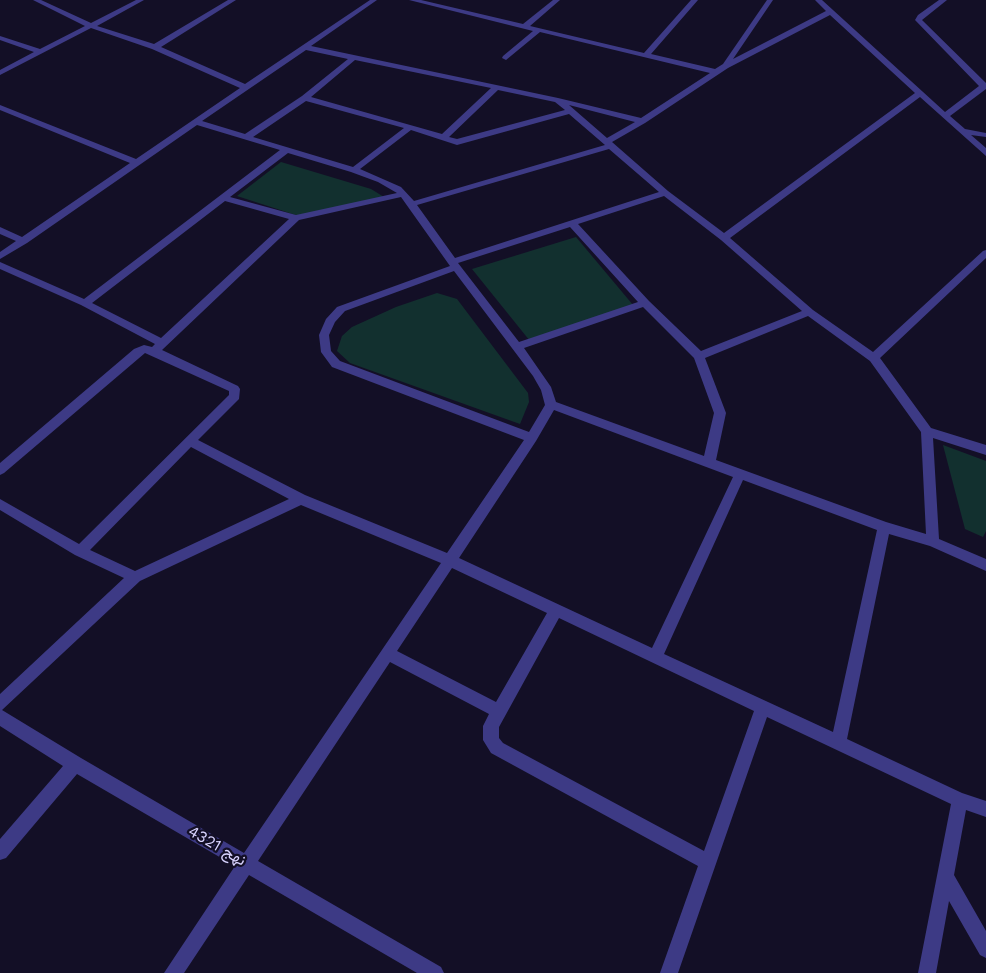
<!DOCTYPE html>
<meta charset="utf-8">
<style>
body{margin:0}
canvas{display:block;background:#130f26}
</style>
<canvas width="986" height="973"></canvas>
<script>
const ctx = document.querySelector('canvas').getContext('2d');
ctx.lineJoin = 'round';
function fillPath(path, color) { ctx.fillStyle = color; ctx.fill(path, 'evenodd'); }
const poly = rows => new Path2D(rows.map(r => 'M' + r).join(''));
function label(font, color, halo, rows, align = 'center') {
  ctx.font = font + ' "Work Sans",Vazirmatn,sans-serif'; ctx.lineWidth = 4.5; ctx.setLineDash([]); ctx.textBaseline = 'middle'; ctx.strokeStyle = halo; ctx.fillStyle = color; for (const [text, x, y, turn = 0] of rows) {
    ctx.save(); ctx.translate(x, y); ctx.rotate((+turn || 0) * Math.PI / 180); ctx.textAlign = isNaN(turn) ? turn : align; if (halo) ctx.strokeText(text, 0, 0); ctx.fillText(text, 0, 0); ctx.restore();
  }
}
fillPath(poly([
 [281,162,371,189,384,197,305,218,237,196],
 [576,237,633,305,530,341,472,269],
 [437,293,457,299,528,393,529,402,520,424,350,363,337,351,342,336,352,327,396,307],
 [943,445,986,461,986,531,983,537,965,529]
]), '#12302f');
fillPath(poly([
 [33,0,41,0,91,23,136,0,144,0,97,26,154,44,228,0,236,0,161,47,245,84,370,0,377,0,311,46,558,98,641,118,710,73,540,32,506,60,502,58,503,56,533,31,409,0,421,0,523,24,553,0,560,0,530,26,644,53,691,0,698,0,651,54,715,69,723,64,767,0,773,0,733,59,826,11,815,0,822,0,945,112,979,86,915,20,918,15,939,0,947,0,922,20,986,83,986,89,950,116,965,129,986,133,986,137,971,135,986,148,986,156,920,97,730,238,813,310,873,352,983,251,986,250,986,258,880,358,931,428,986,445,986,455,933,438,939,539,986,559,986,571,930,546,889,534,847,739,962,793,986,801,986,817,966,810,954,875,986,931,986,958,980,955,949,901,936,973,918,973,951,804,767,717,678,973,660,973,698,866,491,753,483,740,483,726,489,714,390,662,258,861,441,967,444,973,417,973,249,875,184,973,164,973,235,866,77,774,6,858,0,860,0,839,63,766,0,726,0,694,124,578,75,555,0,510,0,499,79,544,229,395,229,391,145,353,4,473,0,475,0,463,134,349,144,345,152,347,155,344,81,305,0,269,0,262,84,299,280,150,197,125,27,243,0,259,0,252,16,241,0,234,0,227,22,237,130,163,0,110,0,105,136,159,240,88,152,49,91,28,0,75,0,70,34,52,0,40,0,36,40,49,85,26,33,0],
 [830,15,915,93,724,233,668,191,612,142,645,123,728,68,830,15],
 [306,50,348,59,302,96,245,134,202,121,306,50],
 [355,60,491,88,442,134,311,97,355,60],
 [498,90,555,102,565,110,457,139,449,137,498,90],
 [306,101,404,128,353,167,253,137,306,101],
 [569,105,635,122,607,138,569,105],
 [569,114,605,145,414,201,401,187,360,169,411,130,457,145,569,114],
 [609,149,659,192,455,258,417,205,609,149],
 [288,153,351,172,378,182,397,193,296,215,230,197,288,153],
 [664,196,721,240,802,311,701,351,649,301,578,224,664,196],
 [401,197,450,266,337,307,326,319,319,335,321,352,332,367,524,440,447,553,305,495,198,440,239,399,240,389,238,386,162,350,299,220,401,197],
 [225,201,289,219,161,338,92,303,225,201],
 [570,227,638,302,519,342,458,263,570,227],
 [454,271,533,376,541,390,545,405,529,432,340,361,331,351,329,335,335,322,345,311,454,271],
 [643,307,694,358,714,413,704,456,556,402,551,387,524,348,643,307],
 [808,316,870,361,921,432,926,534,886,522,716,460,726,413,705,358,808,316],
 [554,410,733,477,652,648,459,558,536,441,554,410],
 [191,447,289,499,135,571,90,550,191,447],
 [743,480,877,530,833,732,664,654,743,480],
 [301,505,441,563,244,853,81,758,2,710,140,581,301,505],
 [452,568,547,613,496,702,397,651,452,568],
 [559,618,754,711,704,851,503,743,499,738,499,727,559,618]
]), '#3d3a85');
label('16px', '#d9d4ff', '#130f26', [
 ["نهج 4321",217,846,30]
]);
</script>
